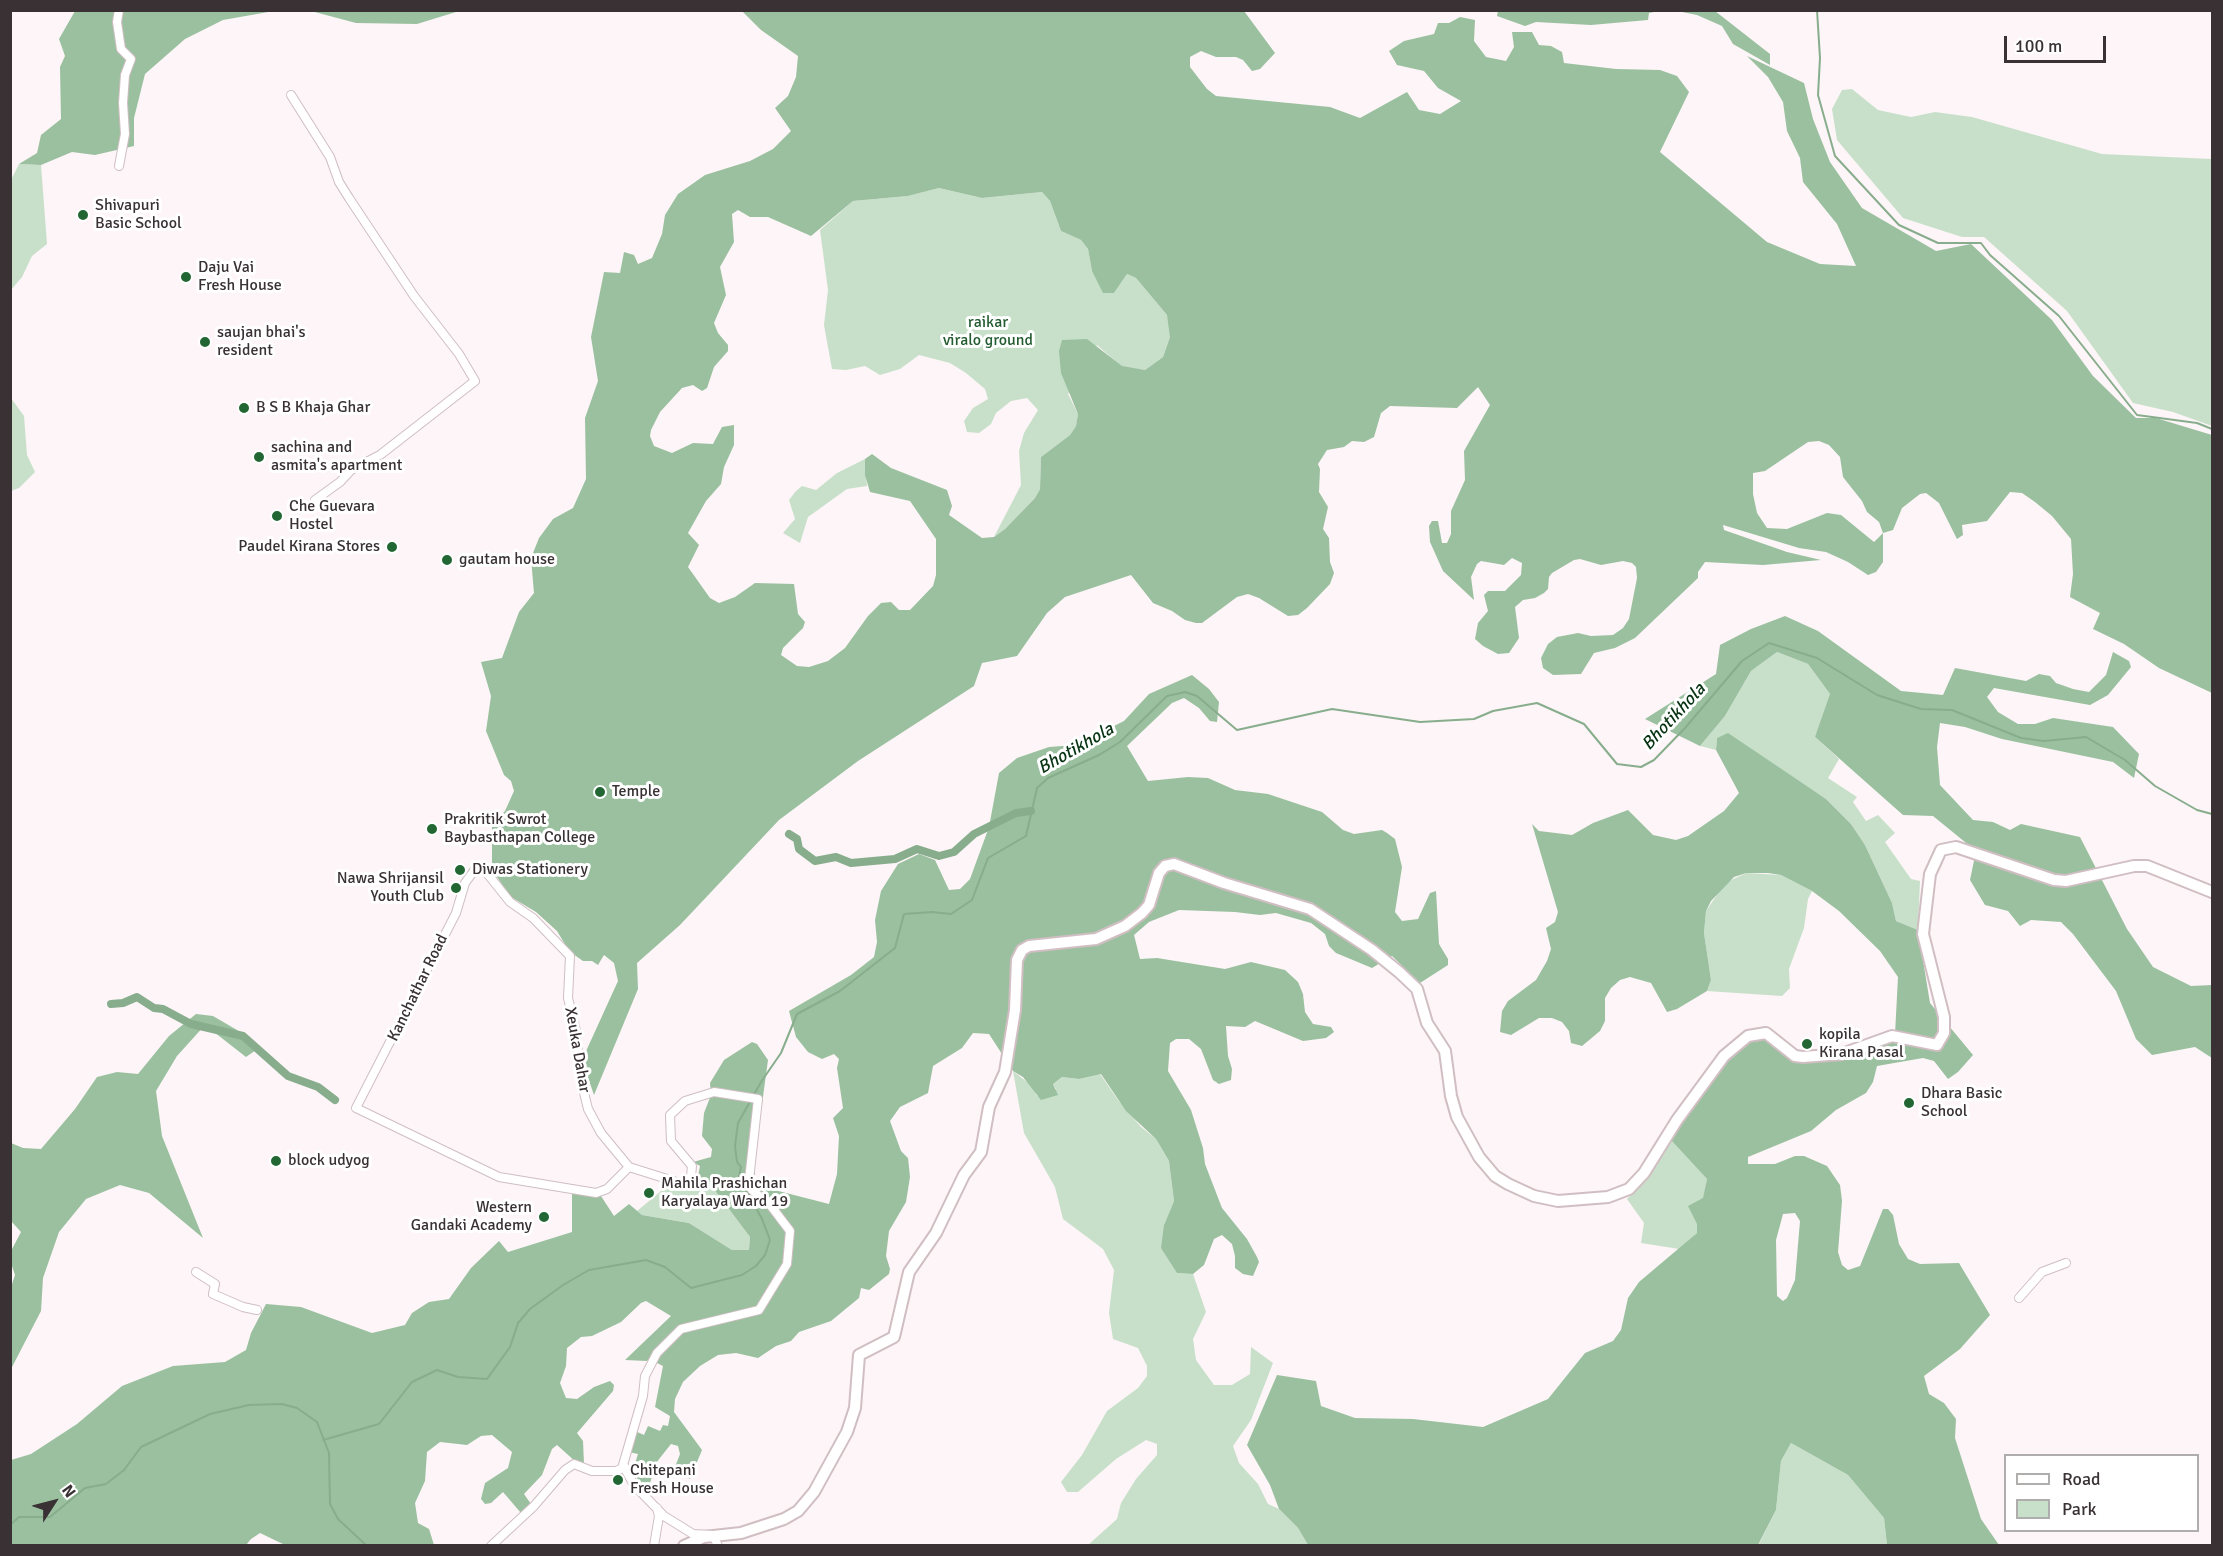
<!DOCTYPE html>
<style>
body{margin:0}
#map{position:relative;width:2223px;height:1556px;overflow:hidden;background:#fdf5f7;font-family:Signika,sans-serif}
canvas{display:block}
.frame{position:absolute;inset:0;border:12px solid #393133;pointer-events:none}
.legend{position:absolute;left:2004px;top:1454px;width:195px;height:78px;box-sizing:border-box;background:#fff;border:2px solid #b0adad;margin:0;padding:8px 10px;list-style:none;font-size:18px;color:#393133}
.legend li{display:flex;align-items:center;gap:12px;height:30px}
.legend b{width:30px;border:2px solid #b0adad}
.north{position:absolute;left:24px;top:1472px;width:60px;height:60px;-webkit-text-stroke:4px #fff;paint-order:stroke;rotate:54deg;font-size:16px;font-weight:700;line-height:24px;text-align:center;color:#393133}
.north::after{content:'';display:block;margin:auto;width:21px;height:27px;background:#393133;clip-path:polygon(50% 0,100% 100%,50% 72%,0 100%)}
.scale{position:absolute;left:2004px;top:36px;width:102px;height:27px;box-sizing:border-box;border:3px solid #393133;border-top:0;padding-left:8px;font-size:18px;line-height:21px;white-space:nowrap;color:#393133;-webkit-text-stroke:4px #fff;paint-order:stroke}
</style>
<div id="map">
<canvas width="2223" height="1556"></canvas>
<div class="frame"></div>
<ul class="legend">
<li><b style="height:8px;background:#fff"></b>Road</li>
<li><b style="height:16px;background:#c8e0ca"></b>Park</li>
</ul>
<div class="north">N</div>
<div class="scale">100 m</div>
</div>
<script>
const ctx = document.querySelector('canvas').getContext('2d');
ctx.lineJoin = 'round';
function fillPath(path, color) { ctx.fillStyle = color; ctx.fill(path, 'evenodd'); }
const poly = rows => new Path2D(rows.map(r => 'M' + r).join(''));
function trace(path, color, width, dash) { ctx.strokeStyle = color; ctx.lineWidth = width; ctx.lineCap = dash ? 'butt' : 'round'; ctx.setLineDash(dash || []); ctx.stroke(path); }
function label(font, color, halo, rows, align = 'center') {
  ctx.font = font + ' Signika,sans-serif'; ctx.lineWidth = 6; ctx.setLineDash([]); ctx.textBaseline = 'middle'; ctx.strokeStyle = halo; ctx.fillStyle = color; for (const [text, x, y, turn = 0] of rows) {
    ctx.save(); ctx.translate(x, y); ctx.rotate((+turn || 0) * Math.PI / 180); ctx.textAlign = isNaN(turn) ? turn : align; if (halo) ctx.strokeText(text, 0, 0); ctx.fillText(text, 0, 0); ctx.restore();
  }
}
fillPath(poly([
 [1852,89,1878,110,1911,117,1935,112,1972,117,2102,154,2212,159,2212,426,2173,412,2133,403,2067,311,1984,237,1962,237,1903,218,1837,140,1832,109,1842,90],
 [19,164,41,165,47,244,32,256,22,277,11,290,11,180],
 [939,188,982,198,1042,192,1050,201,1061,231,1081,240,1088,249,1092,271,1114,293,1127,274,1136,278,1167,315,1170,326,1170,337,1163,357,1145,370,1122,367,1097,345,1068,394,1078,414,1076,426,1070,435,1041,457,1040,489,1035,498,1005,529,994,537,1021,485,1019,451,1024,433,1038,410,1027,398,1011,401,996,413,991,424,979,433,967,432,964,421,973,408,988,399,985,389,966,373,950,363,919,355,900,369,880,375,865,366,846,370,832,369,824,325,828,290,820,230,853,201,908,196],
 [11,398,24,416,27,455,35,472,19,488,11,491],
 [865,459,867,486,847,489,808,517,800,543,783,533,795,519,789,500,796,491,802,486,816,490,837,473],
 [1777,652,1808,664,1830,694,1850,703,1815,737,1839,759,1828,778,1857,797,1853,802,1866,821,1878,815,1895,833,1885,842,1911,879,1920,881,1918,930,1896,921,1892,903,1865,845,1851,824,1826,799,1756,754,1717,738,1716,750,1700,746,1725,716,1751,671],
 [1746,873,1781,875,1812,891,1808,899,1804,928,1789,969,1790,988,1782,996,1707,991,1711,980,1704,933,1706,911,1725,883],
 [1013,1071,1032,1086,1037,1096,1056,1089,1053,1084,1062,1077,1079,1079,1100,1074,1118,1100,1141,1127,1156,1139,1169,1161,1174,1201,1164,1225,1177,1273,1193,1274,1206,1312,1193,1339,1196,1360,1214,1385,1232,1385,1250,1374,1251,1347,1273,1363,1251,1420,1233,1446,1239,1463,1258,1484,1268,1504,1279,1509,1298,1528,1308,1545,1088,1545,1117,1519,1121,1503,1136,1479,1157,1455,1157,1444,1146,1440,1116,1459,1078,1492,1067,1492,1061,1482,1082,1455,1107,1411,1138,1388,1147,1376,1147,1366,1138,1348,1113,1339,1109,1313,1114,1270,1103,1249,1063,1219,1055,1187,1024,1133],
 [1670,1139,1707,1179,1697,1233,1679,1249,1641,1243,1644,1223,1627,1199,1649,1177],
 [698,1176,711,1185,750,1237,749,1250,732,1250,689,1223,642,1215,637,1211,660,1192,665,1183,680,1186,687,1185],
 [1791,1443,1848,1475,1884,1518,1887,1545,1758,1546,1776,1510,1781,1461]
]), '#c8e0ca');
fillPath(poly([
 [453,10,456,12,417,24,356,23,311,11],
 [1498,10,1601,12,1659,11,1649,13,1648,20,1591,25,1536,22,1525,26,1497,16],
 [75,11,274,11,223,20,185,39,145,74,134,118,134,146,95,155,72,152,41,165,19,164,37,153,41,135,61,119,60,67,65,56,59,39],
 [742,11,1244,11,1275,53,1260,69,1252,71,1243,60,1236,57,1216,57,1201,51,1190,57,1190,67,1207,89,1216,96,1330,107,1360,118,1407,92,1419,110,1440,114,1461,101,1438,88,1424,71,1397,65,1389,51,1404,41,1434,34,1438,23,1449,23,1460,17,1475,20,1474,41,1486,57,1506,61,1514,47,1512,32,1532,32,1539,45,1551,46,1562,52,1564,63,1616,69,1660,70,1677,76,1689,92,1660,152,1767,242,1820,264,1856,266,1837,224,1803,182,1800,158,1787,131,1783,102,1768,77,1747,56,1804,83,1813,119,1830,162,1862,208,1936,251,1971,244,2052,320,2093,376,2136,418,2156,418,2212,435,2212,693,2159,668,2124,644,2093,629,2100,613,2070,597,2073,574,2071,539,2052,516,2035,502,2022,493,2010,492,1987,521,1962,525,1963,535,1957,539,1939,503,1926,493,1920,494,1902,508,1893,530,1883,533,1883,562,1876,572,1868,575,1848,562,1826,552,1799,548,1723,525,1724,530,1787,552,1821,560,1763,565,1705,562,1698,572,1698,578,1635,638,1615,648,1594,653,1581,674,1553,675,1543,668,1541,658,1548,644,1557,637,1578,633,1591,636,1613,635,1623,628,1629,619,1637,578,1636,567,1632,563,1623,561,1601,565,1580,559,1574,560,1552,573,1549,577,1548,589,1544,593,1535,598,1523,600,1515,607,1519,638,1509,653,1498,654,1483,646,1475,639,1478,623,1488,611,1484,595,1488,591,1505,591,1521,575,1522,563,1512,558,1504,565,1481,561,1477,564,1471,577,1474,600,1443,571,1430,542,1429,526,1432,521,1438,521,1442,543,1447,543,1451,534,1451,511,1465,480,1464,451,1490,405,1478,387,1457,408,1390,406,1381,413,1374,437,1364,442,1352,441,1344,447,1327,450,1318,464,1320,469,1319,492,1328,507,1323,529,1329,538,1330,562,1334,573,1330,584,1307,608,1298,615,1288,616,1259,598,1248,594,1237,597,1202,623,1196,623,1185,620,1172,611,1153,603,1131,575,1065,597,1047,613,1017,656,982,663,974,686,858,761,779,820,680,925,637,963,638,989,594,1095,582,1060,618,981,614,963,604,955,598,965,592,961,583,961,569,951,557,931,536,912,511,897,492,870,492,824,505,811,514,791,511,781,504,775,486,731,491,696,481,662,502,658,519,612,534,593,531,558,539,538,553,519,573,508,586,479,585,418,598,381,591,337,604,272,620,273,624,252,634,255,638,264,652,258,662,234,665,215,678,194,688,187,705,175,750,161,773,149,791,131,775,108,788,96,796,77,798,56,761,30],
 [939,188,982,198,1042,192,1050,201,1061,231,1081,240,1088,249,1092,271,1103,293,1114,293,1127,274,1136,278,1167,315,1170,337,1163,357,1145,370,1122,366,1087,339,1062,340,1059,351,1061,373,1078,414,1076,426,1070,435,1041,457,1040,489,1035,498,1005,529,994,537,982,538,949,515,952,506,947,490,891,468,872,454,865,459,865,475,870,492,910,501,936,539,936,575,933,586,910,610,899,610,891,602,881,603,868,616,845,648,828,661,809,667,797,666,781,655,783,648,803,628,805,622,798,614,794,584,755,583,735,597,719,603,710,598,688,567,699,545,688,533,706,501,721,484,724,467,734,445,734,425,722,427,713,444,693,443,672,453,654,446,650,436,651,430,660,412,682,388,693,385,702,391,707,388,714,367,728,351,728,345,718,333,714,323,726,295,720,267,734,242,732,214,738,210,750,217,768,217,811,236,853,201,908,196],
 [1819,441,1829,445,1840,457,1843,477,1862,501,1867,512,1879,522,1883,533,1874,542,1841,515,1827,513,1787,529,1767,528,1757,513,1753,494,1753,473,1765,471,1808,442],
 [1677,11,1715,11,1770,54,1770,65,1733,44,1722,26,1697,15],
 [1785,616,1818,631,1901,691,1943,695,1955,668,2026,681,2039,674,2050,676,2056,683,2073,689,2089,692,2106,675,2113,652,2129,661,2131,667,2108,695,2090,705,1994,688,1987,697,1998,712,2018,724,2035,724,2053,718,2113,727,2139,754,2134,778,2113,762,2002,739,1965,727,1940,723,1937,747,1940,785,1973,820,1993,822,2010,830,2021,824,2080,837,2127,929,2153,967,2191,986,2212,985,2212,1058,2195,1047,2152,1055,2136,1039,2116,991,2073,934,2061,922,2031,920,2020,926,2008,911,1985,905,1970,880,1976,851,1933,816,1903,815,1815,737,1830,694,1808,664,1777,652,1751,671,1725,716,1700,746,1645,719,1716,674,1720,645,1751,629],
 [1192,675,1209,689,1219,702,1217,722,1210,721,1199,708,1184,698,1172,703,1127,746,1148,781,1188,777,1208,778,1235,790,1268,794,1322,812,1343,830,1354,834,1382,830,1387,833,1395,839,1402,867,1395,912,1402,921,1418,919,1430,893,1436,891,1439,944,1448,959,1448,965,1420,983,1392,956,1372,968,1336,953,1329,946,1325,934,1311,923,1276,913,1260,915,1235,912,1179,910,1149,922,1134,935,1140,959,1157,958,1225,969,1251,962,1285,970,1298,982,1303,994,1305,1012,1313,1024,1331,1027,1334,1032,1326,1038,1303,1041,1255,1021,1245,1027,1226,1026,1228,1056,1232,1069,1231,1080,1219,1084,1213,1080,1201,1049,1189,1039,1176,1039,1170,1043,1168,1071,1191,1110,1203,1148,1205,1164,1222,1208,1247,1239,1257,1257,1259,1262,1253,1276,1243,1274,1235,1268,1235,1256,1232,1244,1222,1235,1214,1239,1204,1265,1193,1274,1177,1273,1161,1248,1164,1225,1174,1201,1169,1161,1156,1139,1126,1111,1101,1074,1079,1079,1062,1077,1053,1084,1058,1095,1041,1100,1023,1077,1013,1071,989,1034,973,1033,962,1048,933,1066,928,1093,900,1107,890,1121,901,1151,908,1158,910,1177,906,1202,889,1231,886,1256,890,1269,889,1274,869,1290,861,1288,859,1298,831,1321,799,1332,791,1341,776,1346,758,1358,736,1353,718,1355,700,1366,683,1382,675,1399,674,1412,702,1450,690,1479,675,1467,680,1454,678,1446,671,1444,656,1463,648,1490,632,1473,638,1454,629,1452,635,1431,644,1435,648,1426,660,1431,663,1425,668,1426,670,1416,655,1407,663,1366,655,1362,663,1353,660,1345,647,1361,625,1360,671,1316,646,1301,641,1303,621,1322,592,1336,581,1337,567,1348,566,1366,560,1383,566,1398,577,1399,594,1387,610,1381,614,1385,613,1391,577,1433,583,1441,584,1464,576,1462,557,1445,552,1449,542,1475,524,1494,531,1504,521,1513,503,1492,491,1503,485,1504,481,1499,485,1483,508,1468,512,1452,492,1435,481,1436,467,1445,440,1442,427,1452,425,1481,415,1503,418,1523,429,1529,434,1545,285,1545,260,1533,251,1539,246,1545,11,1546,11,1460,31,1454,77,1424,122,1386,173,1366,225,1362,246,1350,251,1333,266,1304,301,1307,372,1333,405,1325,412,1313,429,1302,449,1299,471,1268,499,1241,508,1252,572,1232,572,1192,601,1196,614,1216,629,1204,642,1215,689,1223,732,1250,749,1250,750,1237,711,1185,698,1176,700,1166,693,1162,711,1157,712,1149,702,1136,704,1113,711,1095,710,1083,724,1060,752,1042,757,1044,768,1060,755,1155,755,1185,829,1204,837,1174,839,1136,833,1118,843,1108,837,1068,839,1059,834,1054,822,1059,808,1052,796,1037,789,1011,851,975,874,957,877,942,875,920,881,891,898,864,919,854,935,860,949,890,960,889,970,879,989,827,999,773,1017,758,1049,747,1076,745,1124,721,1149,694],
 [1728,733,1826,799,1851,824,1865,845,1892,903,1896,921,1918,930,1930,1003,1973,1055,1958,1072,1948,1079,1934,1061,1923,1058,1877,1066,1873,1082,1866,1093,1836,1110,1811,1131,1748,1157,1748,1164,1775,1164,1795,1156,1804,1156,1827,1166,1840,1185,1842,1201,1838,1252,1842,1265,1848,1270,1860,1266,1883,1209,1888,1209,1893,1215,1899,1244,1908,1259,1920,1264,1959,1263,1990,1315,1960,1349,1924,1376,1929,1394,1944,1403,1956,1419,1955,1438,1981,1519,1999,1545,1887,1545,1884,1518,1848,1475,1791,1443,1781,1461,1776,1510,1758,1545,1308,1545,1298,1528,1279,1509,1270,1485,1247,1445,1277,1375,1316,1381,1321,1406,1355,1418,1413,1419,1483,1427,1548,1399,1585,1353,1613,1341,1621,1330,1628,1298,1639,1282,1697,1233,1697,1224,1688,1206,1703,1198,1707,1179,1670,1139,1710,1081,1741,1045,1761,1037,1779,1047,1815,1061,1846,1059,1879,1045,1895,1034,1898,977,1880,951,1839,911,1812,891,1781,875,1768,873,1746,873,1734,877,1711,901,1706,911,1704,933,1711,980,1707,991,1677,1009,1667,1012,1651,983,1630,977,1620,980,1611,988,1605,998,1605,1021,1600,1031,1582,1046,1571,1043,1569,1031,1562,1022,1552,1018,1539,1018,1511,1035,1500,1032,1502,1011,1508,1001,1536,980,1547,961,1551,949,1546,928,1555,922,1558,912,1532,824,1539,831,1572,835,1593,823,1628,810,1653,835,1676,840,1688,836,1724,811,1739,793,1716,750,1717,738],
 [1795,1213,1800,1221,1795,1280,1787,1298,1783,1301,1777,1296,1776,1240,1783,1214],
 [196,1014,213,1016,249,1037,257,1045,256,1050,246,1057,205,1025,177,1056,156,1091,162,1136,203,1238,149,1193,120,1185,86,1199,59,1232,43,1278,41,1311,11,1369,10,1290,15,1275,11,1263,11,1251,21,1232,11,1221,11,1143,23,1148,41,1149,75,1109,97,1077,117,1072,138,1074,169,1036]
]), '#9ac09f');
trace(poly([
 [1817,10,1820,58,1818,95,1835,156,1899,225,1938,243,1981,243,1990,255,2059,316,2137,415,2197,423,2212,429],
 [323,1440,379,1424,412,1382,437,1370,458,1377,487,1379,510,1347,518,1323,530,1309,563,1285,589,1270,646,1260,665,1267,691,1288,742,1275,756,1266,765,1255,770,1240,762,1219,739,1177,741,1167,737,1162,735,1146,738,1123,761,1082,781,1053,797,1014,840,991,895,948,904,914,932,912,951,914,972,900,988,858,1026,836,1037,788,1048,778,1099,755,1120,742,1167,696,1185,692,1197,696,1237,730,1332,709,1420,722,1474,719,1493,711,1537,703,1584,724,1617,764,1641,767,1654,760,1685,728,1742,661,1769,643,1817,658,1877,695,1921,709,1952,710,2021,738,2044,741,2086,737,2125,760,2155,786,2197,810,2212,814],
 [10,1525,19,1517,50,1517,85,1488,106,1484,124,1470,141,1447,210,1414,249,1405,282,1404,297,1408,317,1422,329,1453,330,1504,338,1519,367,1546]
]), '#88ad8d', 2);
trace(poly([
 [789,834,797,839,799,849,815,861,836,857,851,863,895,859,917,849,939,856,954,852,974,834,1016,813,1031,811],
 [111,1004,123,1003,137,997,154,1008,163,1009,191,1024,243,1036,288,1076,318,1087,335,1100]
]), '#88ad8d', 8);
const minor = poly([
 [119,10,117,22,121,49,131,59,125,75,123,103,125,134,119,166],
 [291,95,330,157,339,182,349,198,414,296,459,354,475,381,380,455,351,470,340,482,315,500],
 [629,1167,601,1133,588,1109,580,1076,576,1031,568,998,570,956,533,918,510,902,486,872,476,868,465,883,456,913,356,1108,499,1177,596,1193,607,1189,629,1167,683,1184,691,1176,692,1166,671,1141,670,1115,685,1101,714,1092,758,1099,749,1180,752,1190,771,1206,790,1231,787,1264,759,1310,681,1329,657,1353,645,1376,643,1396,623,1465,634,1485,664,1516,693,1534,713,1535,718,1546],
 [196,1272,215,1284,213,1294,243,1307,257,1310],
 [2019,1298,2042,1272,2066,1263],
 [491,1546,534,1506,565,1470,574,1464,592,1471,616,1471,625,1467],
 [654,1546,659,1516,657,1508]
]);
const secondary = poly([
 [684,1546,704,1537,741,1533,784,1519,798,1511,814,1492,847,1432,855,1408,859,1355,894,1337,909,1272,936,1233,964,1175,981,1152,989,1107,1005,1072,1015,1010,1017,960,1022,950,1029,946,1096,939,1125,926,1142,913,1149,905,1159,873,1165,866,1174,864,1224,883,1310,909,1372,950,1399,972,1417,989,1427,1023,1445,1051,1451,1096,1457,1117,1479,1157,1495,1176,1508,1184,1534,1196,1558,1201,1608,1197,1629,1189,1644,1173,1677,1120,1724,1056,1748,1036,1766,1033,1795,1056,1803,1057,1842,1054,1892,1036,1937,1045,1944,1033,1944,1017,1923,934,1930,874,1941,850,1956,847,2054,880,2066,881,2134,866,2147,866,2212,892]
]);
trace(minor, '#d0bec2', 10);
trace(secondary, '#d0bec2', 14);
trace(minor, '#fff', 8);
trace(secondary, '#fff', 10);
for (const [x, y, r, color] of [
 [83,215,6,"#226733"],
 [186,277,6,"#226733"],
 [205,342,6,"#226733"],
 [244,408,6,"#226733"],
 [259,457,6,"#226733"],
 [277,516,6,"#226733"],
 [392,547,6,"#226733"],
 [447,560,6,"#226733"],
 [600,792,6,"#226733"],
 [432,829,6,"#226733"],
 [460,870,6,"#226733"],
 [456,888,6,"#226733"],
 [1807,1044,6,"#226733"],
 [1909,1103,6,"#226733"],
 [276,1161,6,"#226733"],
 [649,1193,6,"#226733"],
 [544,1217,6,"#226733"],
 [618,1480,6,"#226733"]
]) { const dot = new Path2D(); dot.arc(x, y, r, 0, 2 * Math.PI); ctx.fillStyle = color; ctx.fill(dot); trace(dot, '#fff', 2); }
label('16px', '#393133', '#fff', [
 ["Shivapuri",95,206],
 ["Basic School",95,224],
 ["Daju Vai",198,268],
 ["Fresh House",198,286],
 ["saujan bhai's",217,333],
 ["resident",217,351],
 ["B S B Khaja Ghar",256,408],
 ["sachina and",271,448],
 ["asmita's apartment",271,466],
 ["Che Guevara",289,507],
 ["Hostel",289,525],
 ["Paudel Kirana Stores",380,547,"right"],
 ["gautam house",459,560],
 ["Temple",612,792],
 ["Prakritik Swrot",444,820],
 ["Baybasthapan College",444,838],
 ["Diwas Stationery",472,870],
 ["Nawa Shrijansil",444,879,"right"],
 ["Youth Club",444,897,"right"],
 ["kopila",1819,1035],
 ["Kirana Pasal",1819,1053],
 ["Dhara Basic",1921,1094],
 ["School",1921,1112],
 ["block udyog",288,1161],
 ["Mahila Prashichan",661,1184],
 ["Karyalaya Ward 19",661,1202],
 ["Western",532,1208,"right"],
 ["Gandaki Academy",532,1226,"right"],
 ["Chitepani",630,1471],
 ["Fresh House",630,1489]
], 'left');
label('16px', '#235b30', '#fff', [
 ["raikar",988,323],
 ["viralo ground",988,341]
]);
label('16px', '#393133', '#fff', [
 ["Kanchathar Road",418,988,-64],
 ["Xeuka Dahar",577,1050,80]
]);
label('italic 18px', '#073313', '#fff', [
 ["Bhotikhola",1674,717,-47],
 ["Bhotikhola",1076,749,-30]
]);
</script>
